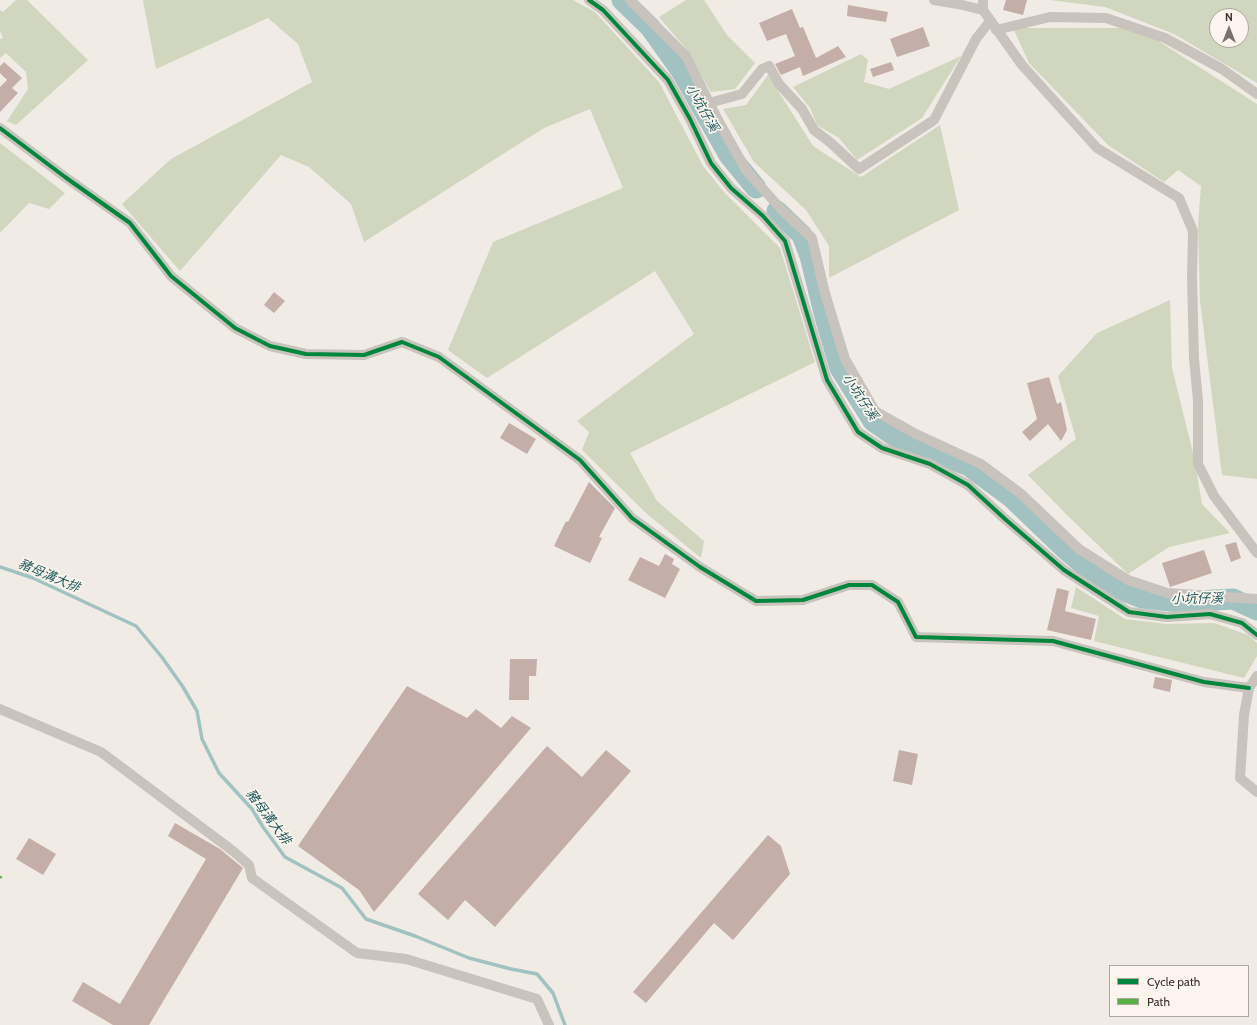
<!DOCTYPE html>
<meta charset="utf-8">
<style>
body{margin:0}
#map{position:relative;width:1257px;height:1025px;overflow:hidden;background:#f0ebe5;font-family:Cabin,sans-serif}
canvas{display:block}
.legend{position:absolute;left:1109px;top:965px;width:140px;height:52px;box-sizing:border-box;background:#fbf5ee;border:1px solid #aea6a0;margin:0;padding:5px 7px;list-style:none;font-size:12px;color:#3b302b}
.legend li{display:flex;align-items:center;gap:8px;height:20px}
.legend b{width:20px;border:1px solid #aea6a0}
.north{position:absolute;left:1209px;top:8px;width:40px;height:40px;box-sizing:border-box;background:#fbf5ee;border:1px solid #aea6a0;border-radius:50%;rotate:0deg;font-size:11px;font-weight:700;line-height:16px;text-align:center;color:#3b302b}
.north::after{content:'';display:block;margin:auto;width:14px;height:18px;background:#7a716c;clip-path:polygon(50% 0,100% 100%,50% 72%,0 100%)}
</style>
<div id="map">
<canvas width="1257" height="1025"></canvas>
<ul class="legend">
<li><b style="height:5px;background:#00873e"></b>Cycle path</li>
<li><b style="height:5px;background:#57b246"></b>Path</li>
</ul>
<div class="north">N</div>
</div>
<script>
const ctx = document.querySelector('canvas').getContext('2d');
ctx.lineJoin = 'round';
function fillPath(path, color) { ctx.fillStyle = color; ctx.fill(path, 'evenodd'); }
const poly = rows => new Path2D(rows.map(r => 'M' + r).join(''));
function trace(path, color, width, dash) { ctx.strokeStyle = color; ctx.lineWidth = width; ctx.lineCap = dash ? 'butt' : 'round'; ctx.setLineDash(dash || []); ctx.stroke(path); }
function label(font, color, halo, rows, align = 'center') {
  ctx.font = font + ' Cabin,"Noto Sans TC",sans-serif'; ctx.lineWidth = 3.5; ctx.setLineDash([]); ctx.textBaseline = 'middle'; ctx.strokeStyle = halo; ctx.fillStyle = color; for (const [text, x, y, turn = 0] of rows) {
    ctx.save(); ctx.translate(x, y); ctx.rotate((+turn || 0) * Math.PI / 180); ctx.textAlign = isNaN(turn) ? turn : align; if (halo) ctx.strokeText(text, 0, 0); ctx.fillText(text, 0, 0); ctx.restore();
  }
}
fillPath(poly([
 [16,0,27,0,88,60,16,125,7,121,28,89,26,72,6,53,0,58,0,39,3,38,0,31,0,10,3,12],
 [143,0,573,0,595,12,659,82,703,166,724,192,780,248,815,362,630,453,657,501,704,541,701,558,647,514,582,450,589,432,577,421,694,334,655,271,487,378,448,350,493,242,623,188,590,109,544,128,364,242,351,204,309,167,281,155,180,271,122,204,171,159,312,82,298,44,268,18,156,69],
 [686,0,704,0,727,35,755,63,735,89,711,92,687,50,659,17],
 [1050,0,1257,0,1257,83,1174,34,1105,7],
 [1217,16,1241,16,1241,40,1217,40],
 [1013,28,1138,28,1257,104,1257,479,1256,479,1222,475,1200,301,1198,225,1201,186,1178,170,1164,182,1108,145,1029,63],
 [861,54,868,60,864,82,889,89,961,56,922,118,857,160,839,138,817,125,810,108,793,87],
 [768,75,813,146,861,177,940,125,959,210,829,278,829,246,806,210,754,162,723,109,746,105],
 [0,143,65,193,49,209,29,203,0,233],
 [1170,300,1172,368,1194,457,1202,504,1230,533,1169,547,1128,574,1068,516,1028,475,1076,439,1058,376,1097,333],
 [1076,587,1125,619,1166,624,1214,623,1248,635,1257,643,1257,656,1244,678,1094,641,1099,616,1071,608]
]), '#d1d6bf');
trace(poly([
 [0,567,33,578,136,626,161,656,183,687,197,711,202,739,219,773,252,809,263,827,285,857,342,888,366,919,415,936,469,958,511,969,537,974,553,993,565,1025]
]), '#a1c2c1', 3.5);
trace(poly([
 [622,0,650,27,682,72,729,155,756,188],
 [777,211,802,235,810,256,825,317,840,368,873,421,899,439,969,466,1011,497,1064,548,1105,583,1142,598,1180,602,1233,599,1257,610]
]), '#a1c2c1', 21);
fillPath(poly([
 [1006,0,1027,0,1023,15,1003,10],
 [848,5,888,12,886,22,847,16],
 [792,9,800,28,803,27,816,58,838,46,846,57,803,76,800,67,781,75,775,64,795,56,786,34,767,41,759,23],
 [923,27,930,46,897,57,890,39],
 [4,62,22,78,12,88,18,93,0,112,0,87,7,80,0,73,0,66],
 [891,62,894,70,873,77,870,69],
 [274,292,285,301,274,313,264,305],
 [1049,377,1057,404,1061,402,1067,430,1061,441,1048,424,1030,441,1022,432,1037,419,1027,383],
 [509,423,536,439,527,454,500,438],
 [589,482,615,508,599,537,602,538,590,563,554,546,566,521,568,522],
 [1236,542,1241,558,1231,562,1225,545],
 [1204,550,1212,573,1170,587,1162,563],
 [665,554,674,559,672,564,680,569,665,598,628,580,640,557,659,566],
 [1057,588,1069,591,1065,611,1096,619,1091,640,1047,630],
 [510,659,537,659,536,676,529,676,529,700,509,700],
 [1155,677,1172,680,1170,692,1153,688],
 [407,686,467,718,476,709,501,728,512,716,531,728,374,912,359,890,298,846],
 [547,746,582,777,606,750,631,771,495,927,465,900,448,920,418,894],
 [899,750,918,754,912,785,893,781],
 [175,823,220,849,243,868,149,1025,113,1025,72,1001,83,982,120,1004,206,859,168,836],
 [768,835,781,846,790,874,733,940,714,923,646,1003,633,992],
 [29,838,56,854,43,875,16,859]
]), '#c3afa7');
trace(poly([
 [589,0,603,10,668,80,690,119,711,163,731,188,763,216,785,241,827,380,858,432,882,448,930,464,968,485,1005,519,1064,570,1129,612,1167,617,1210,614,1242,623,1257,635],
 [630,0,686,56,718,120,746,170,781,209,812,238,824,290,845,359,875,411,916,434,981,464,1020,493,1079,549,1128,580,1167,593,1257,599],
 [934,0,958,4,983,10],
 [983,0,983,10,1022,65,1097,148,1179,198,1193,231,1192,278,1194,359,1198,400,1198,464,1214,496,1257,553],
 [996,30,1050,17,1106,18,1165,38,1222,69,1257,94],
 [709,103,742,94,762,69,769,66,779,84,802,109,814,130,831,143,859,169,934,120,976,39,990,21],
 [0,128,65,177,130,223,171,276,235,328,270,346,306,354,364,355,402,342,439,357,580,460,632,518,700,567,756,601,803,600,849,585,872,585,898,602,916,637,1053,641,1204,682,1249,688],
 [1257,676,1249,688,1244,715,1240,778,1257,792],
 [0,709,101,752,233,851,249,865,252,878,357,953,406,959,537,999,549,1025]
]), '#c9c3be', 10);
trace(poly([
 [0,878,1,876]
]), '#57b246', 3, [6, 3]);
trace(poly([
 [589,0,603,10,668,80,690,119,711,163,731,188,763,216,785,241,827,380,858,432,882,448,930,464,968,485,1005,519,1064,570,1129,612,1167,617,1210,614,1242,623,1257,635],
 [0,128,65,177,130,223,171,276,235,328,270,346,306,354,364,355,402,342,439,357,580,460,632,518,700,567,756,601,803,600,849,585,872,585,898,602,916,637,1053,641,1204,682,1249,688]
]), '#00873e', 4);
label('italic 13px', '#1f5a5e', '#fbf5ee', [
 ["小坑仔溪",702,108,60],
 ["小坑仔溪",860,397,56],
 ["豬母溝大排",49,576,23],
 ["小坑仔溪",1197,599,-1],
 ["豬母溝大排",268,817,53]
]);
</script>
